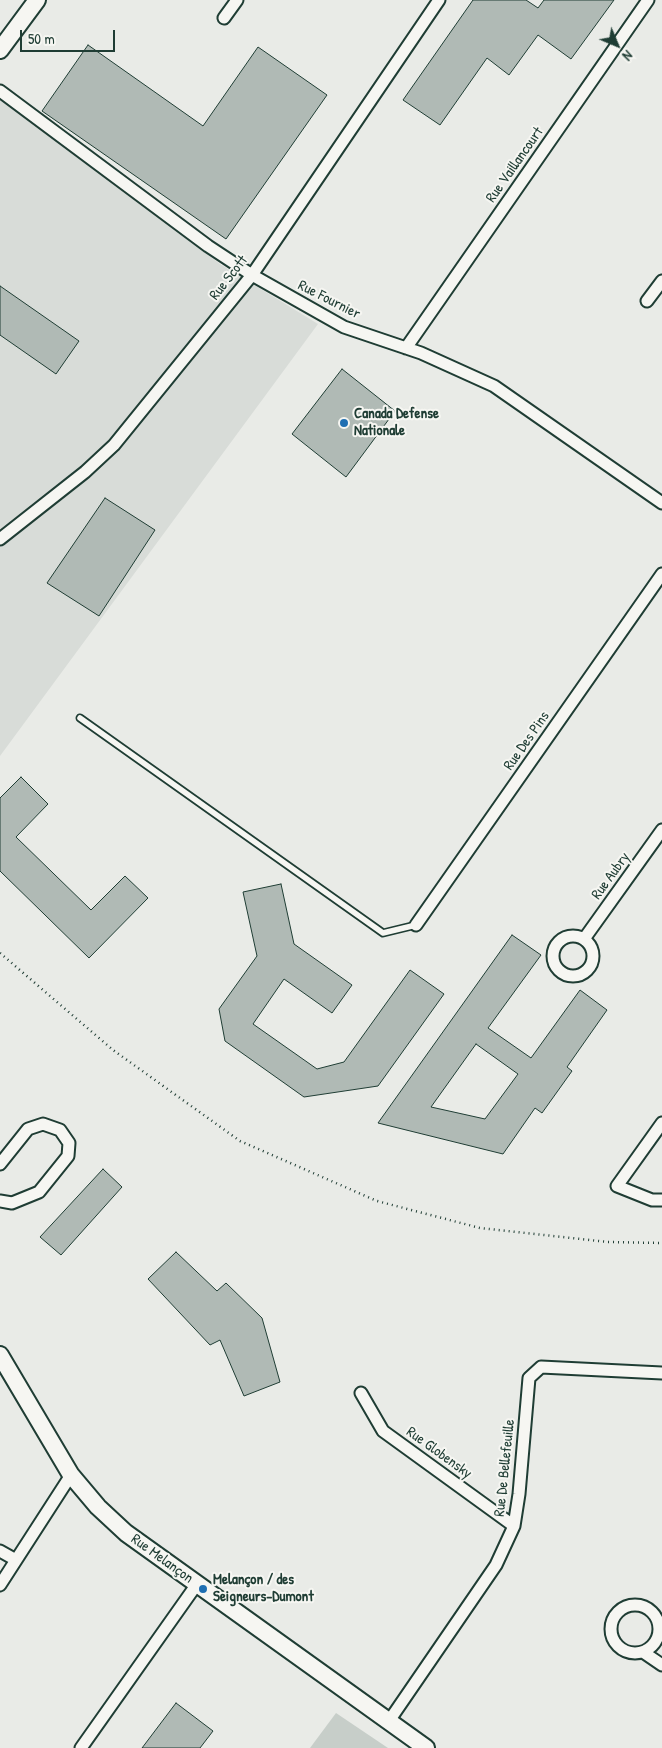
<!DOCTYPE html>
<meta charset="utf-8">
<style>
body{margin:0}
#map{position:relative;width:662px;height:1748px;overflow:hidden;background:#e9ebe7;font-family:"Patrick Hand",sans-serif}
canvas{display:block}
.north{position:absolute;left:592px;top:20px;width:50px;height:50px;-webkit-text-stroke:4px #f6f6f2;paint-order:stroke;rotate:135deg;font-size:14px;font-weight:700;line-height:20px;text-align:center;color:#1f3d34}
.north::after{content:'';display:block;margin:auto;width:18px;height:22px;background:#1f3d34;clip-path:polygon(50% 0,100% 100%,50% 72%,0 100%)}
.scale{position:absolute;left:20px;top:30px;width:95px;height:22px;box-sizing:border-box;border:2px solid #1f3d34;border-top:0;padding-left:6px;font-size:15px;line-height:18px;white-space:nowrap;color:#1f3d34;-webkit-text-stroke:4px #f6f6f2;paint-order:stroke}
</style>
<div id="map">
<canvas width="662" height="1748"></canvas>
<div class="north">N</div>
<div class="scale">50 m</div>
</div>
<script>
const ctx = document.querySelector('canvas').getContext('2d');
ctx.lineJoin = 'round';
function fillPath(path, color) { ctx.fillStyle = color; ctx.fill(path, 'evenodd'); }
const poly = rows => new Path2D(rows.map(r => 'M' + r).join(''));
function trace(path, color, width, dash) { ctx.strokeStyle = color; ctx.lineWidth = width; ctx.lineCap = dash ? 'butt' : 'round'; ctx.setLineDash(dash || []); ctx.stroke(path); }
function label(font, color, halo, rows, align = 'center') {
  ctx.font = font + ' "Patrick Hand",sans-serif'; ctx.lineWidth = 4; ctx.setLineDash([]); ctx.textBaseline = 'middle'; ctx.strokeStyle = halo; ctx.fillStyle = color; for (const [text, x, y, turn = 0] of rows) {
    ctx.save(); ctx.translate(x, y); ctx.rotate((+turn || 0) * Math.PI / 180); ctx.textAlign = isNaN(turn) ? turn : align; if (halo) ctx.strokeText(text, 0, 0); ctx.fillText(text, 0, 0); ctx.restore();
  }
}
fillPath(poly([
 [0,100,220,264,318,324,0,756]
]), '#d8dcd8');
fillPath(poly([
 [336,1713,388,1748,310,1748]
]), '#c7cec9');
const building = poly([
 [473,0,526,0,538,8,544,0,614,0,571,59,538,35,509,75,487,58,440,125,403,100,473,0],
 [88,45,203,126,258,47,327,95,226,239,42,111,88,45],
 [0,286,79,341,56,374,0,335,0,286],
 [342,369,395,411,346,477,292,434,342,369],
 [105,498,155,530,99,616,47,583,105,498],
 [21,777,48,804,16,837,91,910,125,876,148,898,89,958,0,871,0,798,21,777],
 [281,884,294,944,352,985,332,1013,284,979,253,1024,317,1069,344,1062,410,970,444,994,378,1086,304,1097,225,1041,219,1009,257,956,243,892,281,884],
 [512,935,541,955,488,1028,531,1058,580,990,607,1010,567,1067,572,1071,542,1113,535,1108,503,1154,378,1123,512,935],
 [476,1044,518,1074,485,1119,431,1107,476,1044],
 [103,1169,122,1187,61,1255,40,1237,103,1169],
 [176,1252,217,1291,226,1283,262,1318,280,1382,244,1396,220,1340,210,1345,148,1279,176,1252],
 [176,1703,213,1731,200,1748,142,1748,176,1703]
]);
fillPath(building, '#b0bab5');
trace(building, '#1f3d34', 1);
const lane = poly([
 [80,718,383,933,416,925]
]);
const street = poly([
 [224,18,237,0],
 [0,91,208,246,252,275,344,327,421,353,494,386,662,503],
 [647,301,662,281],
 [406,348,648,0],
 [0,539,85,472,114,445,252,275,439,0],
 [416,925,662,574],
 '553 956a20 20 0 1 1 40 0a20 20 0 1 1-40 0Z',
 [584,939,662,830],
 [662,1123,617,1186,652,1200,662,1200],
 [0,1164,28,1129,43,1124,60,1130,69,1143,68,1156,39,1192,12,1203,0,1201],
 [361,1393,383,1431,514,1526],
 [0,1551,16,1560],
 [0,1585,71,1475],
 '611 1629a24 24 0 1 1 48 0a24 24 0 1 1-48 0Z',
 [643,1652,662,1665],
 [389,1721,496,1565,514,1526,519,1494,529,1378,541,1367,662,1373],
 [81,1748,197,1584]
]);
const secondary = poly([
 [0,50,37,0],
 [0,1355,71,1475,98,1507,126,1533,426,1748]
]);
trace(lane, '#1f3d34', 9);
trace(street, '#1f3d34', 15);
trace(secondary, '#1f3d34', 20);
trace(poly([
 [0,953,113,1050,240,1141,377,1201,480,1228,608,1242,662,1243]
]), '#1f3d34', 2.5, [1, 4]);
trace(lane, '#f6f6f2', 5.5);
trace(street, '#f6f6f2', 11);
trace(secondary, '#f6f6f2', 16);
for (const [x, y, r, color] of [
 [344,423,5,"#1f6fb2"],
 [203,1589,5,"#1f6fb2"]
]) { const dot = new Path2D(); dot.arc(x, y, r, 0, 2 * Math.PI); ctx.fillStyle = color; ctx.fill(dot); trace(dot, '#f6f6f2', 2); }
label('15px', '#1f3d34', '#f6f6f2', [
 ["Rue Vaillancourt",515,165,-55],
 ["Rue Scott",229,278,-52],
 ["Rue Fournier",329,300,27],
 ["Rue Des Pins",527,741,-55],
 ["Rue Aubry",611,876,-54],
 ["Rue Globensky",439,1453,36],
 ["Rue De Bellefeuille",505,1468,-84],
 ["Rue Melançon",162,1559,36]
]);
label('bold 15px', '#1f3d34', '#f6f6f2', [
 ["Canada Defense",354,414],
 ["Nationale",354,431],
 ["Melançon / des",213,1580],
 ["Seigneurs-Dumont",213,1597]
], 'left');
</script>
